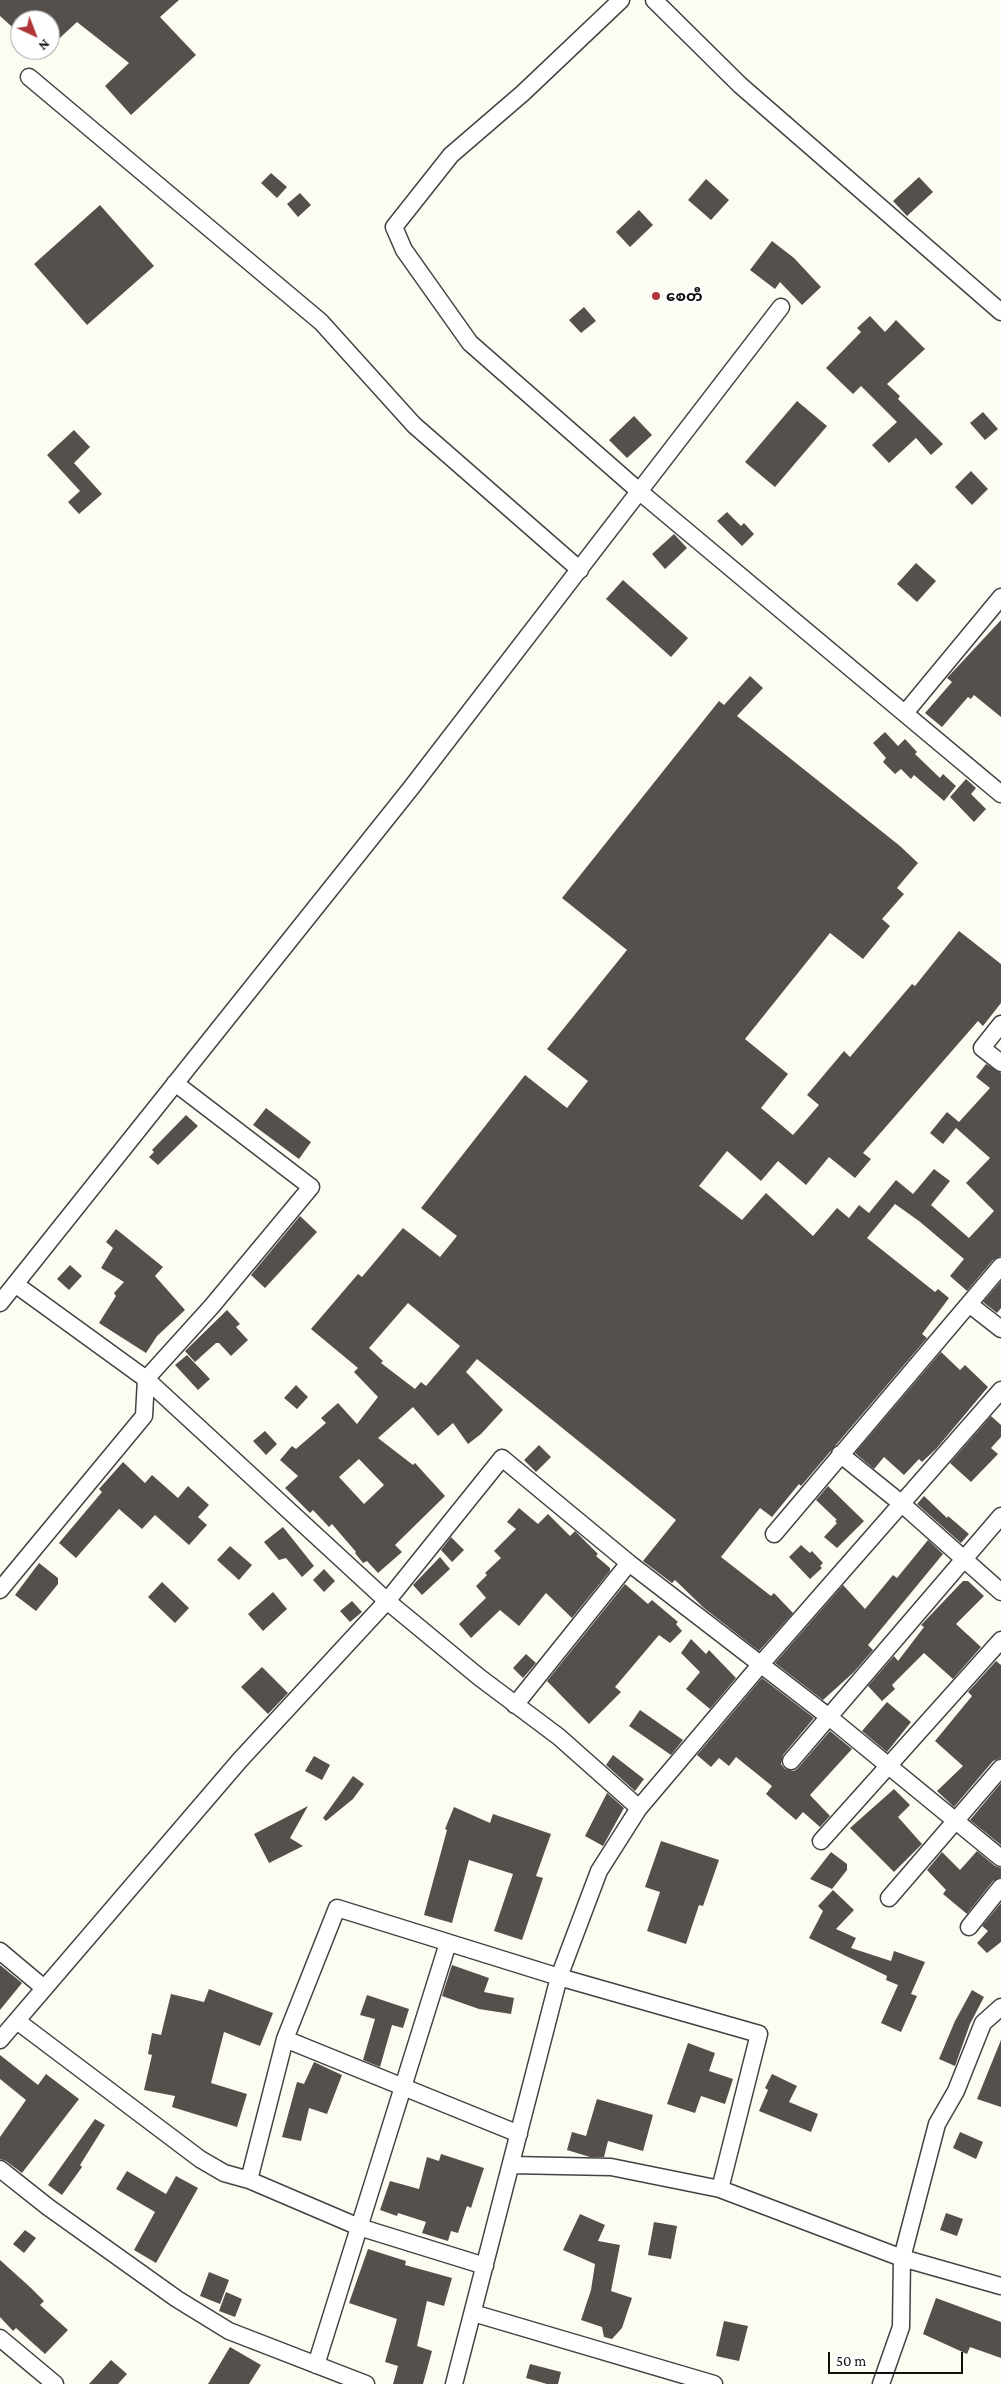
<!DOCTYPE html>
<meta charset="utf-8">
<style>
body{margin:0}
#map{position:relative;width:1001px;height:2384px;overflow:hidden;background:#fdfcf2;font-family:"Crimson Pro",serif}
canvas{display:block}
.north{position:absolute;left:10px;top:10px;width:50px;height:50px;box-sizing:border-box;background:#fff;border:1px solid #9f9f9f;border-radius:50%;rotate:137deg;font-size:14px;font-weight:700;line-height:20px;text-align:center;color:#0f0f0f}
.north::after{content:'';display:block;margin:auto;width:18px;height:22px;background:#b03538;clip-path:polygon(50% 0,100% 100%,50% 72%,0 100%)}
.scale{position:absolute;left:828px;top:2352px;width:135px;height:22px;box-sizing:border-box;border:2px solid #0f0f0f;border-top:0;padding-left:6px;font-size:15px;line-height:18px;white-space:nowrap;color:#0f0f0f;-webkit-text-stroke:4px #fff;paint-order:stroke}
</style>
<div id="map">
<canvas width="1001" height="2384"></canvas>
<div class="north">N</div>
<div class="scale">50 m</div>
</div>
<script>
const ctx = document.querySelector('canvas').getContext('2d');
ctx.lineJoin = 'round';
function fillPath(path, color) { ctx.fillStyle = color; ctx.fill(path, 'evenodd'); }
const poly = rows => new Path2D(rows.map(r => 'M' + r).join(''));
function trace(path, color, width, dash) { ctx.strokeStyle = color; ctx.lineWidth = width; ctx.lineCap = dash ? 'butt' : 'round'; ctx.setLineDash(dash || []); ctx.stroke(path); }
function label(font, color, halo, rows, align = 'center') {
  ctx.font = font + ' "Crimson Pro","Noto Sans Myanmar",serif'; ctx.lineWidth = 5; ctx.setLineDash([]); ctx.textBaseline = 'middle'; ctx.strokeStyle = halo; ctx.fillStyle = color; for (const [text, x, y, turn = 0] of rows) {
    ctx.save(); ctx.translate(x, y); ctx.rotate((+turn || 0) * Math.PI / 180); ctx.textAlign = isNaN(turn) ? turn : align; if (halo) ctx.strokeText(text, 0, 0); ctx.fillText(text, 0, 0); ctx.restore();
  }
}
fillPath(poly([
 [0,0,179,0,160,17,196,55,131,115,105,86,129,63,77,22,50,47,50,20,20,20,20,34,0,16],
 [271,173,287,187,277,198,261,183],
 [919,177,933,192,907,216,893,201],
 [706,179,729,200,711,220,688,200],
 [300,193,311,205,298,217,287,204],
 [100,205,154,266,87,325,34,264],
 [639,210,653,225,630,247,616,232],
 [772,241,794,258,821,287,802,305,780,282,775,289,750,270],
 [584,307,596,321,581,333,569,320],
 [870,316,885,332,896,320,925,349,887,384,900,396,898,399,943,444,931,455,916,438,889,463,872,445,897,422,861,386,853,394,826,368,861,332,857,328],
 [797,401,827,426,775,487,745,462],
 [983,412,998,429,985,440,970,423],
 [634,416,652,435,627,458,609,440],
 [74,430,90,447,74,463,102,494,79,514,68,502,80,491,47,455],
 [971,471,988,489,972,505,955,487],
 [727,512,741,526,744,523,754,534,742,546,717,521],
 [674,534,687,548,665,569,652,554],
 [916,563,936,581,917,602,897,584],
 [623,580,688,638,671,657,606,599],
 [1001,620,1001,717,974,695,971,699,968,697,942,727,925,713,952,682,947,678],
 [750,676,763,688,737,716,900,846,918,863,897,888,904,894,882,919,890,926,863,959,830,933,745,1039,788,1074,761,1108,793,1135,819,1105,807,1095,844,1051,850,1057,912,984,915,986,959,931,1001,964,1001,1003,983,1026,978,1021,863,1153,871,1159,855,1178,829,1157,806,1185,778,1161,761,1181,727,1151,699,1186,742,1220,766,1193,813,1236,837,1208,849,1218,859,1205,869,1213,896,1180,913,1194,934,1169,950,1181,931,1205,969,1238,994,1211,966,1183,990,1158,956,1128,943,1144,930,1133,947,1112,959,1122,990,1088,976,1077,986,1064,1001,1073,1001,1256,993,1260,967,1291,950,1276,964,1259,919,1221,895,1204,867,1238,935,1292,938,1289,949,1298,922,1334,927,1338,801,1486,799,1484,772,1517,760,1508,721,1557,771,1596,774,1593,793,1613,759,1651,704,1608,675,1580,672,1583,643,1561,676,1520,477,1359,466,1372,503,1410,481,1434,468,1444,453,1423,438,1436,413,1407,378,1438,413,1465,415,1463,445,1496,395,1545,402,1552,378,1573,367,1561,363,1563,355,1553,356,1552,332,1524,329,1527,313,1510,310,1513,285,1488,298,1476,280,1460,292,1446,296,1449,326,1423,321,1418,338,1403,357,1424,378,1397,354,1372,358,1368,311,1329,358,1274,362,1277,403,1228,440,1257,457,1236,421,1208,525,1075,567,1108,588,1081,547,1049,627,950,562,898,719,701,724,705],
 [408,1303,460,1346,426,1386,421,1382,415,1389,381,1363,383,1361,369,1348],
 [359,1459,384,1485,364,1504,339,1477],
 [885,732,898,746,905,739,917,752,915,754,940,778,943,774,956,786,944,801,914,775,911,779,901,769,895,774,883,762,886,758,873,743],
 [966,779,976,788,971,794,986,809,974,822,950,797],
 [266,1108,311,1142,299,1159,253,1125],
 [186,1115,198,1126,158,1165,149,1157,154,1152,152,1150],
 [300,1216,317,1232,265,1288,251,1275],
 [116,1229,163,1267,155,1276,185,1310,157,1336,146,1353,99,1323,116,1296,114,1293,124,1282,101,1268,113,1248,106,1242],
 [70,1265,82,1276,69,1290,57,1279],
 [1001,1281,1001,1308,997,1313,983,1302],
 [227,1310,240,1324,236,1327,248,1340,231,1356,219,1343,216,1343,195,1362,185,1351],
 [941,1352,960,1370,965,1365,988,1387,936,1449,922,1462,919,1459,904,1475,884,1457,874,1469,855,1453],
 [187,1355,210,1379,198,1390,175,1365],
 [296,1385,308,1397,297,1409,284,1398],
 [991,1416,1001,1425,1001,1437,991,1448,998,1454,971,1482,950,1463],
 [265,1431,277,1444,266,1455,253,1441],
 [539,1445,551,1457,536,1472,524,1460],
 [123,1462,145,1483,152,1475,178,1498,188,1486,209,1505,198,1517,207,1525,189,1545,155,1515,142,1529,119,1509,76,1558,59,1543,102,1492,99,1489],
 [828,1486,864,1521,837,1548,824,1537,837,1523,835,1521,837,1520,816,1500],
 [924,1496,947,1518,948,1516,969,1534,961,1543,917,1504],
 [519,1508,538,1524,548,1514,570,1536,575,1531,598,1554,596,1556,610,1568,610,1571,572,1618,546,1593,519,1626,500,1610,471,1638,459,1624,486,1598,476,1586,487,1575,485,1573,501,1558,494,1551,516,1529,507,1522],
 [283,1527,314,1566,302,1577,286,1558,279,1560,264,1542],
 [451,1537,464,1550,452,1562,441,1550],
 [928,1540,943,1554,868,1645,873,1650,854,1672,823,1700,775,1663,843,1585,865,1609,893,1575,897,1578],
 [801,1545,810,1553,812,1551,823,1563,820,1566,822,1568,810,1579,789,1557],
 [230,1546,252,1565,239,1580,217,1560],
 [440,1557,450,1569,422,1595,413,1585],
 [39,1563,58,1578,58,1584,36,1611,15,1595],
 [324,1569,335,1581,324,1592,313,1580],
 [963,1581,968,1581,984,1596,956,1624,981,1647,953,1679,924,1653,892,1685,895,1689,882,1701,868,1686,894,1656,898,1661,924,1627,921,1625],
 [162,1582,189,1608,175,1623,148,1597],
 [625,1584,648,1604,652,1600,678,1622,676,1624,682,1631,670,1643,659,1635,615,1687,621,1692,589,1724,547,1681],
 [273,1592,287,1609,263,1631,248,1614],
 [352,1601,362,1612,350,1622,340,1611],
 [691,1639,706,1654,709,1650,736,1678,710,1709,686,1689,700,1672,681,1653],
 [526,1654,536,1663,523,1678,513,1668],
 [996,1661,1001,1665,1001,1758,993,1761,954,1807,937,1791,963,1766,935,1741,972,1696,968,1692],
 [262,1667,288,1693,268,1714,241,1687],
 [762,1678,814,1718,783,1755,781,1764,785,1769,794,1771,798,1768,830,1731,852,1749,810,1795,830,1816,820,1827,803,1812,796,1820,766,1794,772,1786,736,1757,729,1766,719,1758,711,1767,697,1755],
 [887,1702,911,1722,887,1752,862,1731],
 [640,1710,683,1740,671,1755,629,1726],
 [613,1755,644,1779,635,1791,606,1765],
 [314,1756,330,1765,322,1780,305,1771],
 [353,1776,364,1784,353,1799,326,1821,323,1818],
 [1001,1783,1001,1845,970,1820],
 [894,1789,910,1805,898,1817,922,1844,894,1872,850,1828],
 [607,1793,624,1808,603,1846,585,1836],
 [308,1806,290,1838,303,1846,269,1863,254,1834],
 [454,1807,490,1823,493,1814,551,1834,536,1876,543,1878,522,1940,494,1931,513,1874,469,1860,452,1923,424,1915,447,1830,445,1829],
 [661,1841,719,1860,703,1906,699,1905,686,1944,647,1931,660,1892,645,1887],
 [977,1851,995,1866,1001,1868,1001,1877,993,1881,967,1914,943,1894,946,1890,927,1870,942,1852,960,1870],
 [831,1852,847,1864,847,1870,832,1889,810,1879],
 [833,1890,854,1910,836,1929,856,1938,851,1948,891,1961,894,1951,925,1962,911,1994,917,1996,901,2032,881,2023,898,1985,886,1980,887,1976,809,1938,823,1911,818,1906],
 [1001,1903,1001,1942,987,1953,977,1943,988,1931,982,1926],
 [0,1965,22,1983,0,2010],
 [452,1965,489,1978,484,1992,514,1998,511,2014,479,2009,442,1996],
 [209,1989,273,2013,260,2046,224,2032,211,2083,247,2094,237,2127,172,2107,175,2096,144,2090,152,2055,148,2054,152,2033,161,2035,171,1994,204,2002],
 [972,1990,984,1997,970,2024,955,2066,939,2059,955,2021],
 [367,1995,409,2009,403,2028,392,2025,380,2067,363,2060,375,2019,360,2015],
 [1001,2040,1001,2107,977,2099],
 [688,2043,715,2053,709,2071,733,2079,725,2104,701,2096,695,2113,667,2104],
 [0,2055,38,2085,46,2074,79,2099,22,2173,6,2161,0,2159,0,2137,26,2100,0,2079],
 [314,2062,342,2075,327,2114,309,2108,301,2141,282,2137,297,2082,304,2084],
 [772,2074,797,2086,789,2102,818,2114,811,2132,759,2111,768,2090,765,2088],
 [597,2099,653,2115,643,2151,608,2141,604,2157,590,2157,567,2150,572,2132,586,2136],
 [95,2119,105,2125,80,2165,82,2167,62,2195,48,2185],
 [960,2132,983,2142,976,2159,953,2148],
 [441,2154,484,2168,471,2208,467,2206,458,2233,451,2231,448,2241,422,2233,426,2222,398,2213,397,2216,380,2210,390,2181,419,2189,427,2157,439,2161],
 [127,2171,166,2194,176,2176,198,2188,156,2263,134,2250,155,2212,116,2189],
 [946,2213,963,2219,957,2236,940,2230],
 [580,2214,605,2225,598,2241,620,2245,611,2291,632,2298,622,2328,612,2339,604,2337,602,2327,581,2320,591,2290,595,2264,563,2250],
 [654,2222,677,2226,671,2259,648,2255],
 [25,2230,36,2238,24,2253,13,2244],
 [368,2249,406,2261,405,2265,452,2278,444,2306,427,2301,417,2346,432,2351,423,2384,393,2384,398,2366,385,2362,397,2319,349,2303],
 [0,2260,31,2288,44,2301,40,2305,68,2330,45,2354,16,2328,13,2331,0,2317],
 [209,2272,229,2280,220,2304,200,2296],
 [226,2292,242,2299,235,2317,219,2311],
 [936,2298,1001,2322,1001,2358,970,2347,967,2354,923,2334],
 [724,2321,748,2326,739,2361,716,2356],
 [230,2347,261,2365,249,2384,208,2384],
 [111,2360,127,2374,118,2384,89,2384],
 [530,2364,561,2372,558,2384,547,2384,526,2378]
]), '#56504c');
const minor = poly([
 [621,0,523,93,451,155,394,227,404,250,470,343,640,492,1001,794],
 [654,0,740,85,1001,312],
 [29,77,321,322,414,425,580,570],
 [905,713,1001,597],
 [1001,1024,982,1048,1001,1063],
 [15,1284,146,1379,387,1601,479,1677,559,1737,639,1808],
 [0,1303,411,788,781,307],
 [969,1304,1001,1329],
 [840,1454,902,1504,1001,1592],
 [774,1534,1001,1266],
 [0,1590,144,1416,146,1379,212,1306,311,1187,175,1083],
 [515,1705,629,1563],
 [791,1761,1001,1516],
 [821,1841,1001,1640],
 [889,1898,1001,1768],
 [969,1927,1001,1887],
 [0,1951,44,1988],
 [17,2021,200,2159,224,2173,249,2180,359,2227,485,2266],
 [285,2039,519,2134],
 [0,2040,240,1760,387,1601,502,1458,629,1563,829,1717,1001,1858],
 [511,2165,611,2167,720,2189,902,2258,1001,2286],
 [0,2169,48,2207,177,2299,229,2331,366,2384],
 [249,2180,285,2039,337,1908,559,1977,759,2034,720,2189],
 [473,2313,714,2384],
 [0,2338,55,2384],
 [316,2365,448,1943],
 [454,2384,559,1977,599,1871,639,1808,761,1664,1001,1390],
 [881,2384,901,2327,902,2258,937,2124,956,2091,983,2023,1001,2007]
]);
trace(minor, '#424242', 19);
trace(minor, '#fff', 16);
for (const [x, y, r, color] of [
 [656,296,5,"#b03538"]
]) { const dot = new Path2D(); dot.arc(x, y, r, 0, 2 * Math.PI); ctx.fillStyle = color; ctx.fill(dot); trace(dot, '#fff', 2); }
label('bold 15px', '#0f0f0f', '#fff', [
 ["စေတီ",666,296]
], 'left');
</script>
